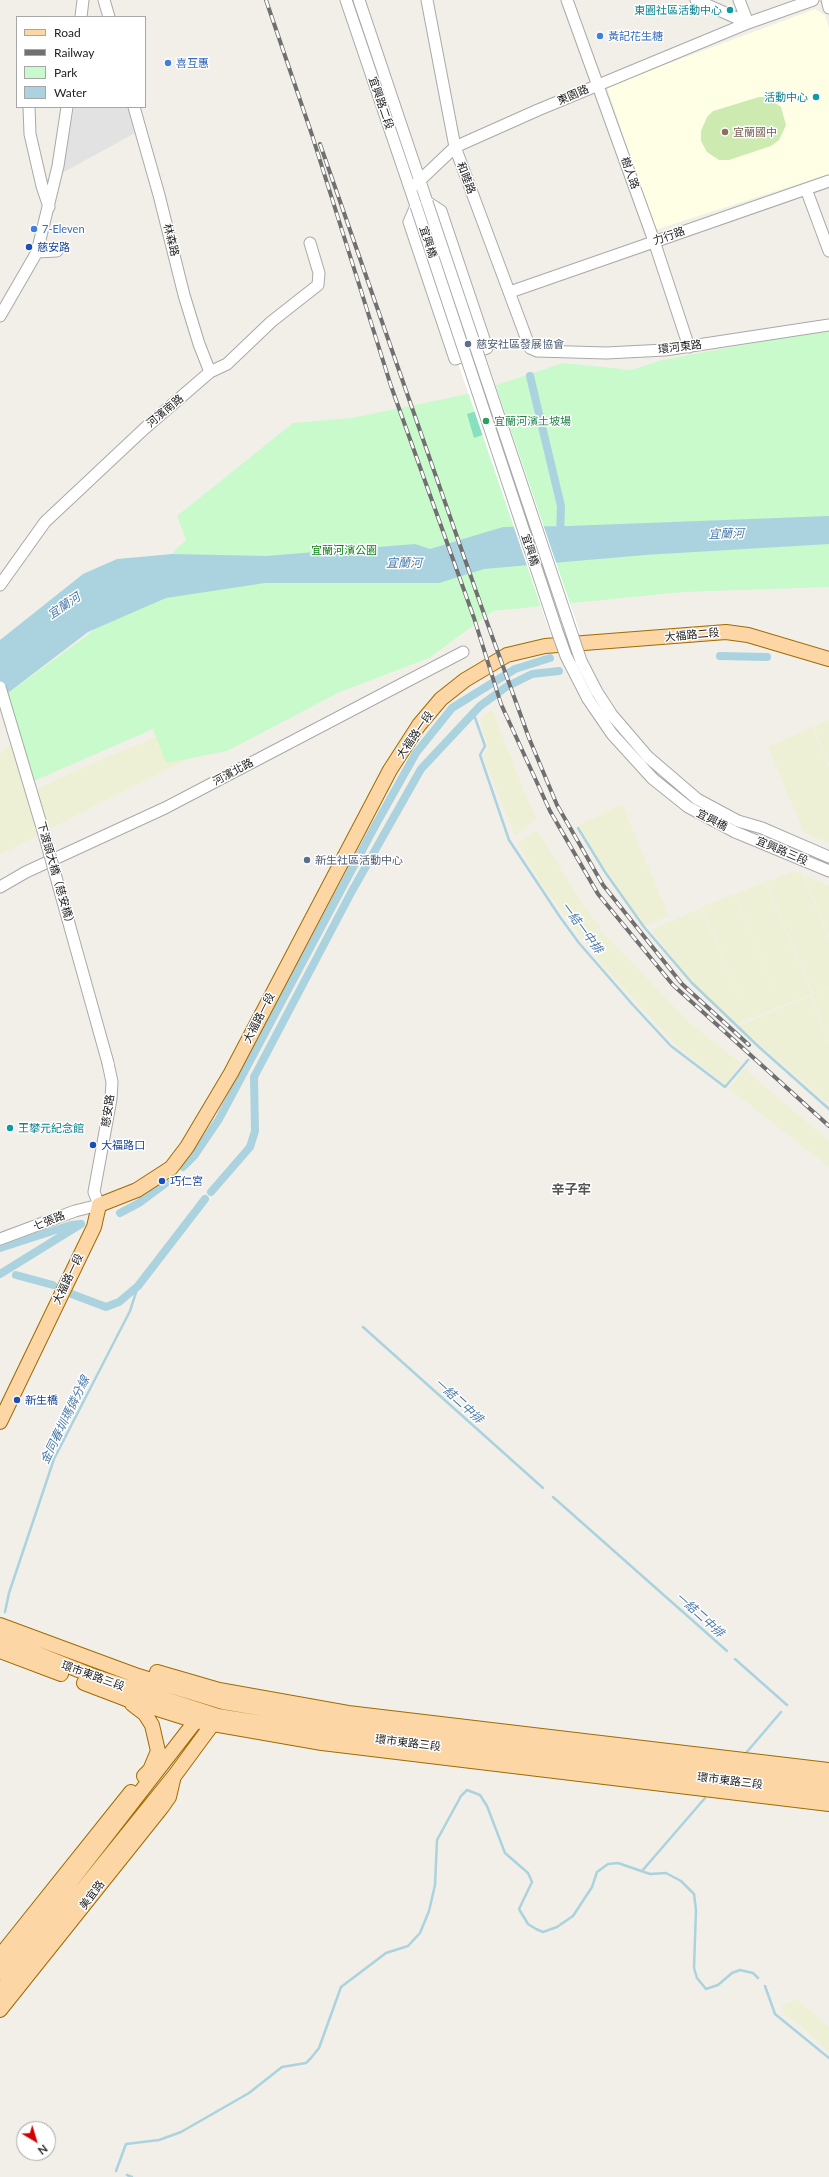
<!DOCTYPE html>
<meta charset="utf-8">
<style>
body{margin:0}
#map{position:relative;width:829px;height:2177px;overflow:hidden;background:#f2efe9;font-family:Lato,sans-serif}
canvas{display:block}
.legend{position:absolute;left:16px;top:16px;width:130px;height:92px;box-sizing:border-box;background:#fff;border:1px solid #a7a7a7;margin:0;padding:5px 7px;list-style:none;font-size:12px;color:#222}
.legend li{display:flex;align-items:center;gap:8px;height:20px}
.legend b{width:20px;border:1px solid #a7a7a7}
.north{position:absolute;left:16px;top:2121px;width:40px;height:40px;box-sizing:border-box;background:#fff;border:1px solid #a7a7a7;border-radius:50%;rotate:142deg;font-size:11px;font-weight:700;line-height:16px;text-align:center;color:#222}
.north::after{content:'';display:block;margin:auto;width:14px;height:18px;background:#d40000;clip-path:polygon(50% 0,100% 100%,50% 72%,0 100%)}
</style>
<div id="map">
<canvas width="829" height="2177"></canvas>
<ul class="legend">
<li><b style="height:5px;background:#fcd6a4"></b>Road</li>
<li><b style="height:5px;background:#707070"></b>Railway</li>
<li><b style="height:11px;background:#c8facc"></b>Park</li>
<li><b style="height:11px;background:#aad3df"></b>Water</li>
</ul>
<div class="north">N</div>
</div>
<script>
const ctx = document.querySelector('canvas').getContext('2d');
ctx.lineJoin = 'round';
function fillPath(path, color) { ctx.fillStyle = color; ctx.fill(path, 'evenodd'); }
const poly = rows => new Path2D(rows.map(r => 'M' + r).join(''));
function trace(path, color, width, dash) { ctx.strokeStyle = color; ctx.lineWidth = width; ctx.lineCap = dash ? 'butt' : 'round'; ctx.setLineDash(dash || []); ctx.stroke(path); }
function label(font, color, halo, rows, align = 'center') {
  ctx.font = font + ' Lato,"Noto Sans TC",sans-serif'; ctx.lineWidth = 3; ctx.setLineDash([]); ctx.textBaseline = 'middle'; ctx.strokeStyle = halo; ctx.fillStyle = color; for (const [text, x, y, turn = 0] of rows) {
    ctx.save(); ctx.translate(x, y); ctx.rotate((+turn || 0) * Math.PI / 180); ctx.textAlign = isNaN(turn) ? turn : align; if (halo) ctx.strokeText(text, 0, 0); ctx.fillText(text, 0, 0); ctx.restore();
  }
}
fillPath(poly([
 [815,9,825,15,829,28,829,174,655,230,608,90,608,86]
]), '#ffffe5');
fillPath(poly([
 [296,705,98,804,0,855,0,753,15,741,32,791,97,761,203,718],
 [492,709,523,789,537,819,515,836,483,756,488,750,480,719],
 [829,720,829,764,813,727],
 [812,727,829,767,829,843,804,833,768,747],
 [622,804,669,916,645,926,607,872,579,825],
 [537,830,582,903,600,927,584,940,545,890,517,843],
 [795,871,802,874,829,939,829,987,813,994,766,882],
 [803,874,829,886,829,935],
 [765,882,812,994,782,1006,735,894],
 [734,894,782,1006,749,1019,702,907],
 [701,908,749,1019,736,1024,691,982,651,930],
 [600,929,688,1021,741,1063,725,1085,675,1044,603,966,585,941],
 [829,988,829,1041,811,996],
 [810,996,829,1043,829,1105,738,1026],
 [744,1068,829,1141,829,1167,729,1089],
 [797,1999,829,2027,829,2052,799,2024,785,2016,781,2006]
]), '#eef0d5');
fillPath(poly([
 [759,97,767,97,781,107,786,125,779,140,771,146,729,160,719,160,707,152,701,141,701,131,707,117,713,111]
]), '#cdebb0');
fillPath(poly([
 [829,329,829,587,683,592,493,611,429,658,340,692,227,751,166,763,153,729,34,781,4,696,88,635,186,540,177,516,293,423,352,418,473,393,563,363,632,370,662,360]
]), '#c8facc');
fillPath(poly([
 [498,404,505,427,474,438,467,414]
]), '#88e0be');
fillPath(poly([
 [74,107,128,107,135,133,62,173]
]), '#e2e2e2');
fillPath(poly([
 [829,516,829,544,645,555,484,569,439,583,265,583,166,598,88,632,0,699,0,640,83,574,117,559,172,554,266,556,415,544,430,549,503,527,569,526]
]), '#aad3df');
fillPath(poly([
 [483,348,580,633,553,642,456,357]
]), '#fff');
trace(poly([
 [473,712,485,746,480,755,509,840,560,917,579,943,633,1005,671,1046,725,1087,748,1060],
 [578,828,605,872,644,927,692,983,759,1047],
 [759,1047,829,1109],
 [363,1327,543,1488],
 [553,1497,727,1651],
 [5,1612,9,1593,54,1459,130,1311,138,1286],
 [735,1659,787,1705],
 [746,1753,781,1712],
 [642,1871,705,1798],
 [765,1986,775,2014,829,2058],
 [116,2171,126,2144,159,2140,181,2132,249,2093,282,2067,306,2063,311,2058,319,2048,341,1987,386,1953,408,1946,420,1933,429,1911,435,1885,437,1840,461,1796,467,1790,480,1795,487,1806,505,1853,528,1873,532,1882,519,1909,528,1924,536,1929,543,1932,557,1927,573,1916,592,1887,597,1872,608,1864,618,1863,650,1874,666,1873,681,1881,694,1894,696,1910,694,1968,697,1978,706,1989,718,1985,732,1973,740,1970,753,1973,758,1978],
 [127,2175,132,2177]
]), '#aad3df', 2.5);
trace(poly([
 [530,376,561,506,560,537],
 [720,656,767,657],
 [183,1167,194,1156,219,1119,375,826,416,753,452,708,515,669,550,658],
 [211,1192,250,1147,255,1131,254,1077,352,891,421,769,480,706,506,687,532,674,559,671],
 [120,1213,139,1203,166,1183],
 [0,1248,71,1225,81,1224],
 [0,1274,81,1224],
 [16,1275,53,1285],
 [69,1293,106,1307,119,1302,138,1286,205,1199]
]), '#aad3df', 8);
const minor = poly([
 [104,0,109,17],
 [346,0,416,206,409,222,455,359,487,348,441,211,427,202,359,0],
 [427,0,455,147,530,348,537,351,606,353,665,350,829,325],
 [567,0,654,241,689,347],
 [696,0,748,23,813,0],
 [827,0,829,8],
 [81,17,83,0],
 [29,107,30,134,42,186,49,207],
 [134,107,159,195,184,295,199,344,210,372],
 [415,185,455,147,538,110,748,23,739,0],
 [806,189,829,251],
 [37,252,57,251],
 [510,292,829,181],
 [0,316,37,252,58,166,67,107],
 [0,585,45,522,144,429,210,372,227,364,271,322,318,285,319,273,310,243],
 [738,821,762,828,829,857],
 [735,832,829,871],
 [0,887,26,872,165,808,463,652],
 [0,1239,75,1211,99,1205,94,1192,111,1099,112,1082,108,1063]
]);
const major = poly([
 [0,1422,94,1227,99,1205,137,1190,171,1168,187,1147,231,1073,390,770,419,725,441,699,465,680,507,655,545,646,726,632,748,635,829,659],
 [0,1625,138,1676,223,1702,341,1722,829,1782],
 [0,1639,96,1677,218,1716,331,1734,829,1793],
 [0,1651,61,1674],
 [157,1672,219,1690,348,1713,829,1770],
 [84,1683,126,1699,196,1721,322,1743,829,1804],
 [132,1704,145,1714,152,1725,158,1751,150,1770,144,1776],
 [0,1956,131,1792],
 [0,1973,201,1714],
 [0,1992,175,1775,217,1718],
 [0,2010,162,1807,169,1797,173,1780]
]);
trace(minor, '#a9a9a9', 13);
trace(major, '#a06b00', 16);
trace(minor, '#fff', 11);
trace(major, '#fcd6a4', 14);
const rail = poly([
 [266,0,312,135,391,386,474,618,501,704,550,811,598,894,673,985,829,1126],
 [320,144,484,614,529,738,557,805,603,885,682,984,749,1045]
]);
trace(rail, '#707070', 4);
trace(rail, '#fff', 2.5, [8]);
const minorBridge = poly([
 [427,202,581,661,597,692,612,715,648,757,697,799,738,821],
 [416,206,557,631,566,656,588,699,612,734,653,779,688,807,735,832],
 [0,687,44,834,108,1063]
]);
trace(minorBridge, '#a9a9a9', 13, []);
trace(minorBridge, '#fff', 11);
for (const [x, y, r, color] of [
 [730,10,4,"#0f9aa8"],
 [600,36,4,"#3f7fe0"],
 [168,63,4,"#3f7fe0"],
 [816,97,4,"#0f9aa8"],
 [725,132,4,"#8d6e63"],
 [34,229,4,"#3f7fe0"],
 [29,247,4,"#1a4fb4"],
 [468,344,4,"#5c6f8a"],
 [486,421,4,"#2e9e5b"],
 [307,860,4,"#5c6f8a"],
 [10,1128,4,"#0f9aa8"],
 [93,1145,4,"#1a4fb4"],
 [162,1181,4,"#1a4fb4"],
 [17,1400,4,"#1a4fb4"]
]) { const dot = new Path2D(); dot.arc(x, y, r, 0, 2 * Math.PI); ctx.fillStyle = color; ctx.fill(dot); trace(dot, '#fff', 1.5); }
label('11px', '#0d838f', '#fff', [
 ["東園社區活動中心",722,10],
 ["活動中心",808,97],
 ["王攀元紀念館",18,1128,"left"]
], 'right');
label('11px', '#366cbe', '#fff', [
 ["黃記花生糖",608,36],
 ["喜互惠",176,63],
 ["7-Eleven",42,229]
], 'left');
label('11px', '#222', '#fff', [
 ["東園路",573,95,-23],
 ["宜興路二段",381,103,71],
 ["樹人路",630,173,70],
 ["和睦路",466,178,69],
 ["力行路",669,236,-19],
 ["林森路",171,240,76],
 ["宜興橋",428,242,72],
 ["環河東路",680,347,-7],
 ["河濱南路",165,411,-40],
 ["宜興橋",530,550,72],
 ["大福路二段",692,635,-5],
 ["大福路一段",415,735,-55],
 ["河濱北路",233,772,-28],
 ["宜興橋",712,820,27],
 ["宜興路三段",782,851,23],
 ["下渡頭大橋（慈安橋）",56,875,74],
 ["大福路一段",259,1018,-63],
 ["慈安路",108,1111,-81],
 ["七張路",49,1221,-22],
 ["大福路一段",68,1279,-64],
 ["環市東路三段",93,1676,20],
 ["環市東路三段",408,1743,7],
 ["環市東路三段",730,1781,7],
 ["美宜路",92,1895,-53]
]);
label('11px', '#785e54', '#fff', [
 ["宜蘭國中",733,132]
], 'left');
label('11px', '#164399', '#fff', [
 ["慈安路",37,247],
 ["大福路口",101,1145],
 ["巧仁宮",170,1181],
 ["新生橋",25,1400]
], 'left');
label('11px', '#4e5e75', '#fff', [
 ["慈安社區發展協會",476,344],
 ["新生社區活動中心",315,860]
], 'left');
label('11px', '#27864d', '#fff', [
 ["宜蘭河濱土坡場",494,421]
], 'left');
label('11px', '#0c8416', '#fff', [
 ["宜蘭河濱公園",344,550]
]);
label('italic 12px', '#4a7aab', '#fff', [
 ["宜蘭河",726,534,-2],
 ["宜蘭河",404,563],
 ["宜蘭河",64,606,-34],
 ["一結一中排",582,928,53],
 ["一結二中排",459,1401,42],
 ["金同春圳瑪僯分線",65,1420,-64],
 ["一結二中排",700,1615,42]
]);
label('bold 13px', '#555', '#fff', [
 ["辛子牢",571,1190]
]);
</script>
